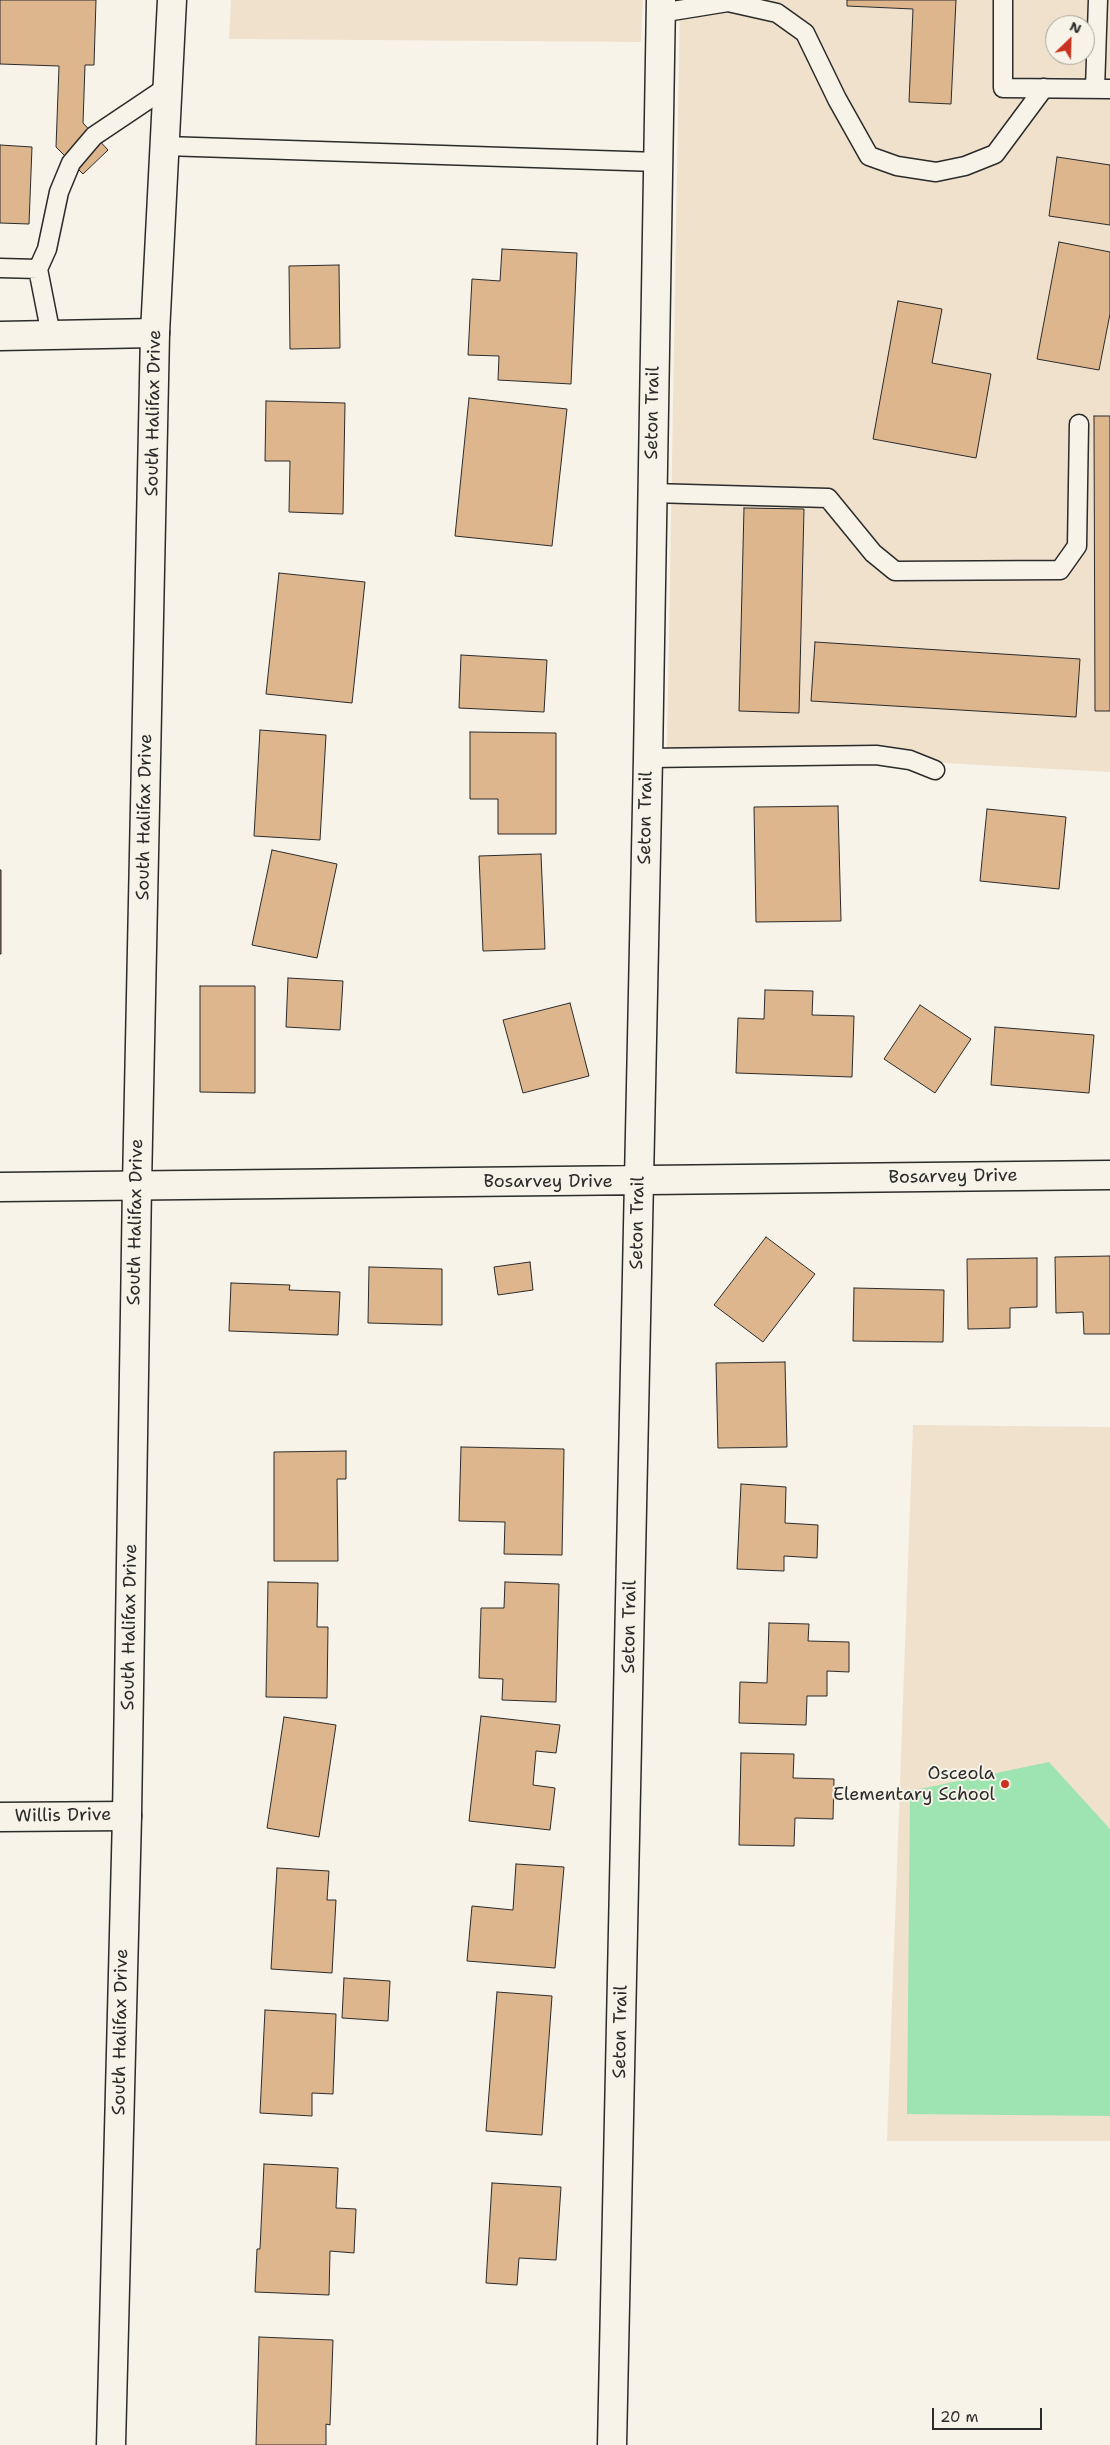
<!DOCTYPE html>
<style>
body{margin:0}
#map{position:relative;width:1110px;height:2445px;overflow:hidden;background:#f7f3e8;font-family:"Shantell Sans",sans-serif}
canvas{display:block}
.north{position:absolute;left:1045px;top:15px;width:50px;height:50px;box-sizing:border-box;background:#f7f3e8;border:1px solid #a5a39c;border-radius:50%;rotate:24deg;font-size:14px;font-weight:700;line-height:20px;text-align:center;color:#2b2b2b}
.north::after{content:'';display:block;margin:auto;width:18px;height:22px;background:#c8321e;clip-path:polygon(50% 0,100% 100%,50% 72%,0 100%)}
.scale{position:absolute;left:932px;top:2408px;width:110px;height:22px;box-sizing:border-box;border:2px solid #2b2b2b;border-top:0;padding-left:6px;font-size:15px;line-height:18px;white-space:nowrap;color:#2b2b2b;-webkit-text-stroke:4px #f7f3e8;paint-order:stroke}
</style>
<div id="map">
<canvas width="1110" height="2445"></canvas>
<div class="north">N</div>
<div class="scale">20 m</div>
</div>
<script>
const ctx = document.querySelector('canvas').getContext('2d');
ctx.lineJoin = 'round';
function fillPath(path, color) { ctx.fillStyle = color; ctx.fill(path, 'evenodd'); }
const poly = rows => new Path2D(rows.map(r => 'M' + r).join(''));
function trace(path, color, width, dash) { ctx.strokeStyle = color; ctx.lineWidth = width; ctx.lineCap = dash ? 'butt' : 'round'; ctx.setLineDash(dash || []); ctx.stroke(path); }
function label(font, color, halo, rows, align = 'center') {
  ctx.font = font + ' "Shantell Sans",sans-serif'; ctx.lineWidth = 4; ctx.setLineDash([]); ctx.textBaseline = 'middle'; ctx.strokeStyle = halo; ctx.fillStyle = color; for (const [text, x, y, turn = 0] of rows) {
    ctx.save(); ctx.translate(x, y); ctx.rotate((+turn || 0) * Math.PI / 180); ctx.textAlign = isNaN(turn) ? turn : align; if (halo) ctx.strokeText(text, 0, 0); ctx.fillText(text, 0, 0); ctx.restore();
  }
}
fillPath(poly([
 [231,0,643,0,641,42,229,39],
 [680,0,1110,0,1110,772,667,748],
 [1055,25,1085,25,1085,55,1055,55],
 [913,1425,1110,1427,1110,2141,887,2141]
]), '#f0e1cd');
fillPath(poly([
 [1049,1762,1110,1829,1110,2116,907,2114,910,1791]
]), '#9ee4b0');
const building = poly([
 [0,0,96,0,94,65,85,65,83,123,108,150,83,174,56,147,59,66,0,64,0,0],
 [847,0,956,0,951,104,909,102,913,9,847,6,847,0],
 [0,145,32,147,29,224,0,223,0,145],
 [1057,157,1110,165,1110,225,1049,216,1057,157],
 [1059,242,1110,252,1110,314,1099,370,1037,359,1059,242],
 [502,249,577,253,571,384,498,380,499,356,468,355,472,279,500,281,502,249],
 [339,265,340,348,290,349,289,266,339,265],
 [898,301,942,309,932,363,991,374,976,458,873,439,898,301],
 [469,398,567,409,552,546,455,536,469,398],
 [266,401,345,403,343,514,289,512,290,461,265,461,266,401],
 [1094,416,1110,416,1110,711,1095,711,1094,416],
 [744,508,804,509,799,713,739,711,744,508],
 [279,573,365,582,352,703,266,694,279,573],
 [815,642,1080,659,1076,717,811,701,815,642],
 [461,655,547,660,544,712,459,708,461,655],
 [260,730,326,735,320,840,254,836,260,730],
 [470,732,556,733,556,834,498,834,498,799,470,799,470,732],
 [838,806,841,921,756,922,754,807,838,806],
 [987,809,1066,817,1059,889,980,881,987,809],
 [272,850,337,864,317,958,252,945,272,850],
 [541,854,545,949,483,951,479,856,541,854],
 [0,870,1,870,1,954,0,954,0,870],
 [288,978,343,981,340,1030,286,1027,288,978],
 [200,986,255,986,255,1093,200,1092,200,986],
 [765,990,813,991,812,1015,854,1016,852,1077,736,1073,738,1018,764,1019,765,990],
 [570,1003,589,1076,523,1093,503,1020,570,1003],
 [920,1005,971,1039,935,1093,884,1059,920,1005],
 [995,1027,1094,1035,1089,1093,991,1085,995,1027],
 [766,1237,815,1274,763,1342,714,1305,766,1237],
 [1110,1256,1110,1334,1084,1334,1083,1312,1056,1313,1055,1257,1110,1256],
 [1037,1258,1037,1307,1010,1308,1010,1328,968,1329,967,1259,1037,1258],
 [530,1262,533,1290,498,1295,494,1267,530,1262],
 [369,1267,442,1269,442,1325,368,1323,369,1267],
 [231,1283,290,1285,289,1290,340,1292,338,1335,229,1331,231,1283],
 [854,1288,944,1290,943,1342,853,1341,854,1288],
 [785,1362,787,1447,718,1448,716,1363,785,1362],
 [461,1447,564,1449,562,1555,504,1554,505,1522,459,1521,461,1447],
 [346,1451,346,1479,337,1479,338,1561,274,1561,274,1452,346,1451],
 [741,1484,786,1487,785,1523,818,1525,817,1558,784,1556,784,1571,737,1569,741,1484],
 [268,1582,318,1583,317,1627,328,1627,327,1698,266,1697,268,1582],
 [505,1582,559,1584,556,1702,502,1700,503,1679,479,1678,481,1608,504,1608,505,1582],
 [769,1623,809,1624,808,1641,849,1642,849,1672,827,1671,827,1696,807,1696,806,1725,739,1723,740,1682,767,1683,769,1623],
 [481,1716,560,1725,556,1753,536,1751,533,1785,555,1788,550,1830,469,1821,481,1716],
 [284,1717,336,1725,319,1837,267,1828,284,1717],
 [741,1753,794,1754,793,1778,834,1779,833,1819,795,1818,794,1846,739,1845,741,1753],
 [516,1864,564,1867,555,1968,467,1961,472,1906,513,1910,516,1864],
 [277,1868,329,1871,327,1900,336,1900,332,1973,271,1969,277,1868],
 [344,1978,390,1981,388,2021,342,2018,344,1978],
 [497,1992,552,1996,542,2135,486,2131,497,1992],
 [265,2010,336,2014,333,2094,312,2093,312,2116,260,2113,265,2010],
 [264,2164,338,2168,336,2208,356,2209,354,2253,330,2251,329,2295,255,2292,257,2249,260,2249,264,2164],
 [492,2183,561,2187,556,2260,519,2258,517,2285,486,2283,492,2183],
 [259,2337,333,2340,330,2425,326,2424,326,2445,256,2445,259,2337]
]);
fillPath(building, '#deb68e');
trace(building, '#2b2b2b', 1);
const lane = poly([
 [1003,0,1003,88,1110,89],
 [660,13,728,2,777,13,805,33,837,99,869,156,897,166,936,172,965,166,995,154,1044,88],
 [1095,89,1098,0],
 [165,146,658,162],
 [0,268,38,269,47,249,59,192,71,163,94,136,167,87],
 [38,269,51,335],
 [652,493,828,498,873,553,895,571,1060,570,1077,546,1079,424],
 [648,758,876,755,910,760,935,770]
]);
const street = poly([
 [0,336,155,333],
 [0,1187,1110,1175],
 [0,1817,127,1816],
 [612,2445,648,758,661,0]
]);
const secondary = poly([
 [111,2445,127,1816,137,1185,155,333,172,0]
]);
trace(lane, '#2b2b2b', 21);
trace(street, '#2b2b2b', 31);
trace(secondary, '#2b2b2b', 31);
trace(lane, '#f7f3e8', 18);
trace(street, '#f7f3e8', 28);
trace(secondary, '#f7f3e8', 28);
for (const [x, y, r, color] of [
 [1005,1784,5,"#c8321e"]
]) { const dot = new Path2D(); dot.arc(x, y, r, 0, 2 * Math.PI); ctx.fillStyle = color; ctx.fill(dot); trace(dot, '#f7f3e8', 2); }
label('18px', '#2b2b2b', '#f7f3e8', [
 ["South Halifax Drive",154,413,-89],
 ["Seton Trail",653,413,-89],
 ["South Halifax Drive",145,817,-89],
 ["Seton Trail",646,818,-89],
 ["Bosarvey Drive",953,1177,-1],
 ["Bosarvey Drive",548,1182],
 ["South Halifax Drive",136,1222,-89],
 ["Seton Trail",638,1223,-89],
 ["South Halifax Drive",130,1627,-89],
 ["Seton Trail",630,1627,-89],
 ["Willis Drive",63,1816,-1],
 ["South Halifax Drive",121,2032,-89],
 ["Seton Trail",621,2032,-89]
]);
label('18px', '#2b2b2b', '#f7f3e8', [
 ["Osceola",995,1774],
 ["Elementary School",995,1795]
], 'right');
</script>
